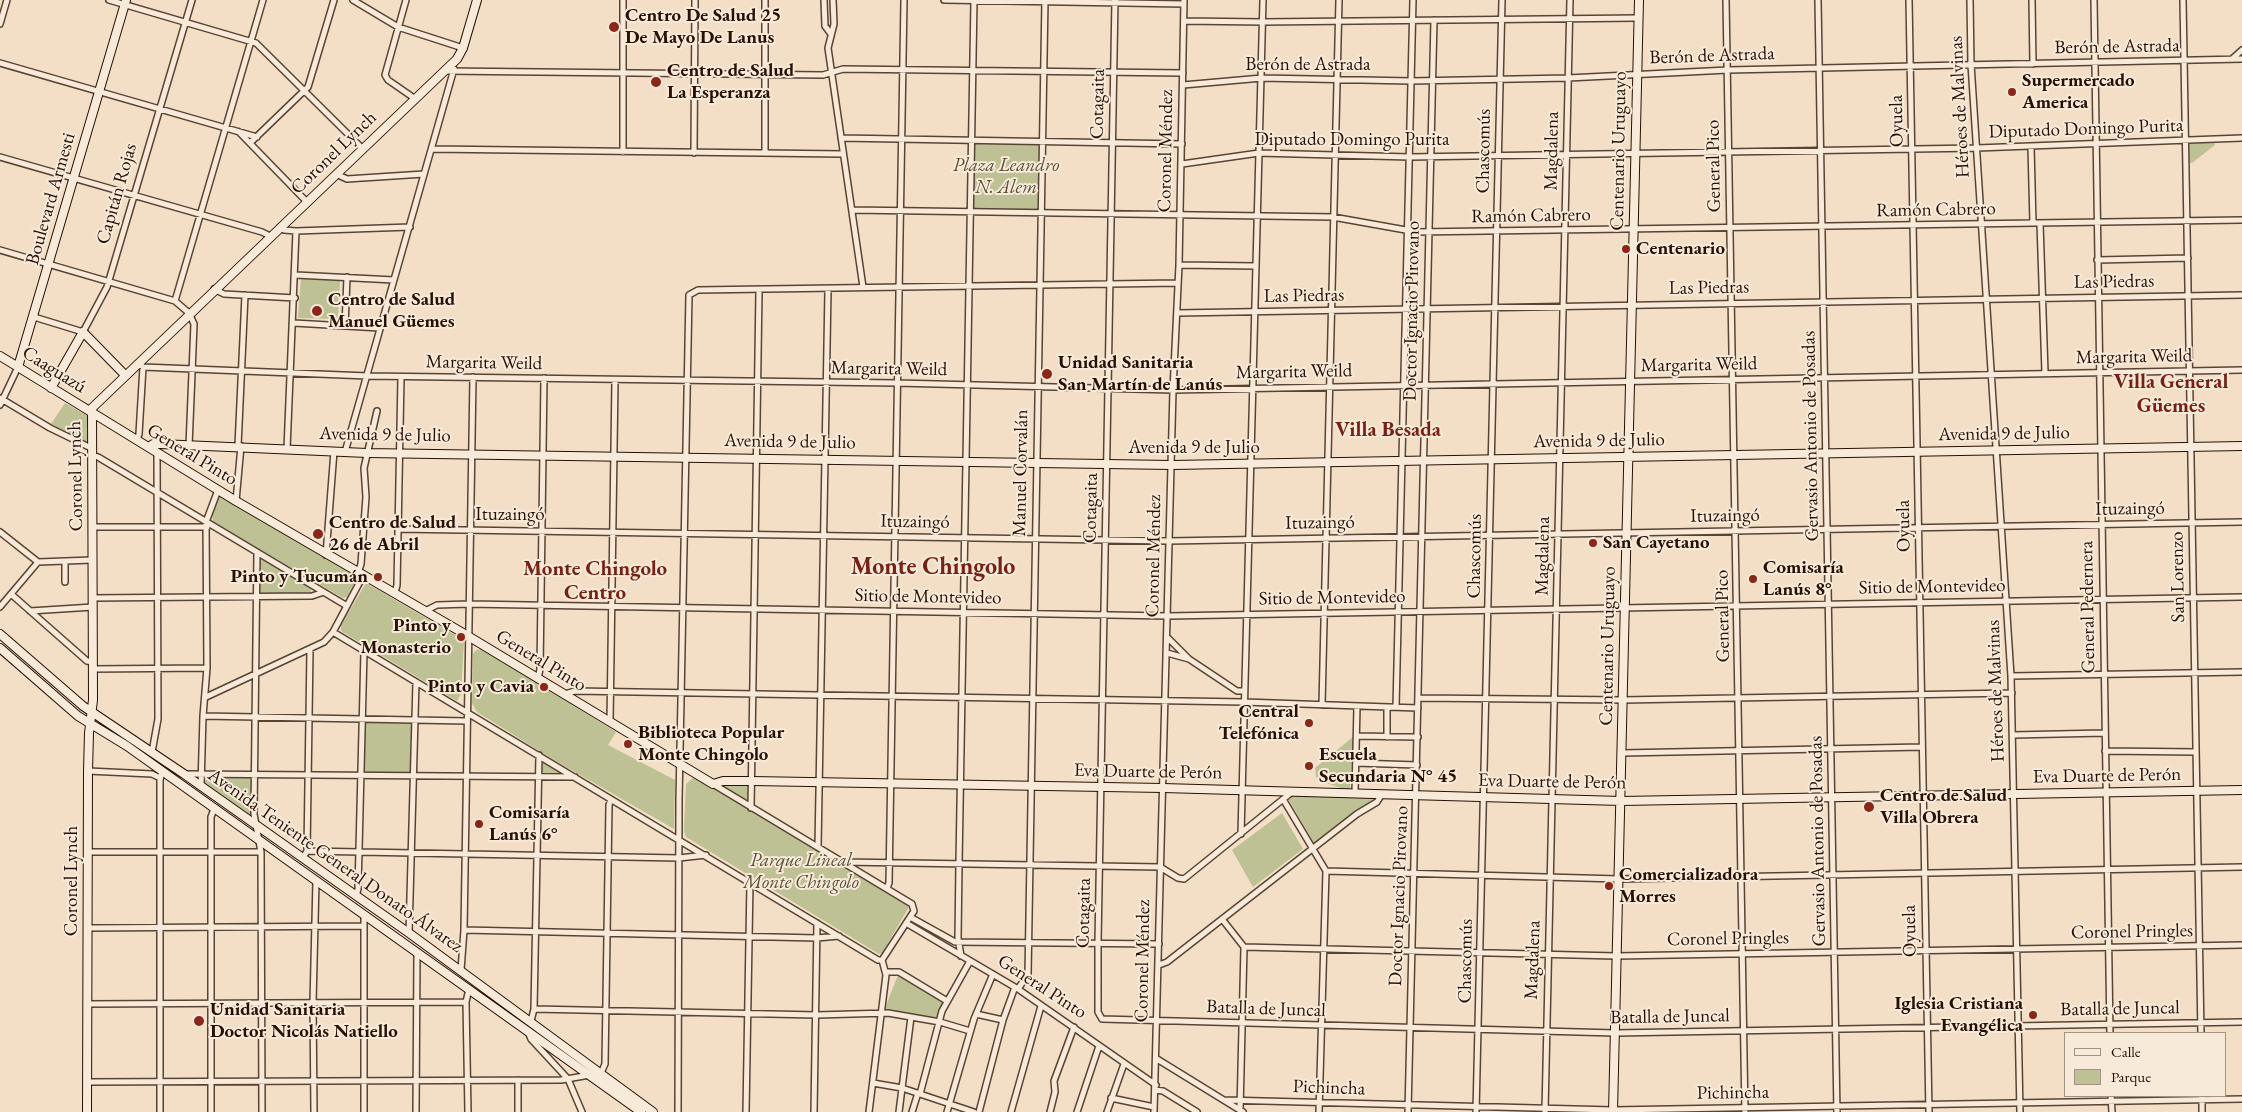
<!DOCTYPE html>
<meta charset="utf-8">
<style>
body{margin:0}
#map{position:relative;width:2242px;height:1112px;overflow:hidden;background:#f3dfc5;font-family:"EB Garamond",serif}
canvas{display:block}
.legend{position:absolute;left:2064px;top:1032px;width:162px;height:65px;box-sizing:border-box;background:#f7ead9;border:1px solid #a39383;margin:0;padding:6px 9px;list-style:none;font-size:15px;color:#261103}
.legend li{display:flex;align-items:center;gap:10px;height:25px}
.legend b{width:25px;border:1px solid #a39383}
</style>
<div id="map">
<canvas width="2242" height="1112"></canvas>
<ul class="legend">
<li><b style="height:6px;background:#f7ead9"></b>Calle</li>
<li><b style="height:14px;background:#bdc194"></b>Parque</li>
</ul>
</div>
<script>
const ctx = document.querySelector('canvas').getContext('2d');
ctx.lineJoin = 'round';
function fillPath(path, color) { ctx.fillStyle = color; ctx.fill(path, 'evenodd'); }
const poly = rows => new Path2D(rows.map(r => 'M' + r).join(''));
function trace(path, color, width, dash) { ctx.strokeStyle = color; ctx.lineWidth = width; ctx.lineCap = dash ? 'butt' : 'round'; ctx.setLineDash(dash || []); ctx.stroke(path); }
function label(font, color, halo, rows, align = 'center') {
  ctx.font = font + ' "EB Garamond",serif'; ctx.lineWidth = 4; ctx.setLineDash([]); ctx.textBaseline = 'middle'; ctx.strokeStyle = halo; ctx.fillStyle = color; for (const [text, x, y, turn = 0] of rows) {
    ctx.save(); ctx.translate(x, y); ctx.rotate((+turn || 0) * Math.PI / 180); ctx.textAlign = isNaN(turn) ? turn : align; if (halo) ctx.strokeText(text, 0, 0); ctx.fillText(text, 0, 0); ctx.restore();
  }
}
fillPath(poly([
 [972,141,1042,142,1041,213,971,211],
 [2214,141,2215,145,2192,163,2188,163,2189,144],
 [301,278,340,280,338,319,298,318],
 [65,403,88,416,88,444,51,424],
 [219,496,356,575,357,578,347,597,343,598,213,522,212,515],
 [262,559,311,588,311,593,258,595,258,563],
 [366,583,464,640,461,694,457,701,341,631,341,625],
 [482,649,616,732,608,745,675,780,674,829,554,760,477,712,472,703,473,654,476,650],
 [362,718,415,719,414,775,360,774],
 [1354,736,1350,788,1346,790,1326,783,1316,777,1315,768],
 [541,760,566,774,541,773],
 [209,777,251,778,251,814,249,816,205,786,205,781],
 [694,777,818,848,909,907,882,953,879,954,686,837,684,831,686,784],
 [751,781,751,808,713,784],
 [1292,796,1372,797,1374,799,1314,843,1289,800],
 [1282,813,1303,849,1253,887,1232,850],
 [898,975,944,1001,937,1018,887,1011,885,1008]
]), '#bdc194');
const street = poly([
 [109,0,256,43,362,148],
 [353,0,398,27,463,48],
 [406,0,385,75,388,80,414,98],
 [765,0,765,153],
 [824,0,825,26,831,34],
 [833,0,834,24,828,48,863,287],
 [944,0,1184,4],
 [1115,0,1098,943,1098,1012,1102,1019,1615,1033,2242,1022],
 [1726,0,1745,1112],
 [1818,0,1837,1112],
 [1909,0,1929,1112],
 [1970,0,1971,64,2011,676,2020,1112],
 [2032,0,2033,64],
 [2094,0,2110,1033],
 [2183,0,2201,1033],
 [1184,21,1263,22,1638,18],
 [0,24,7,0],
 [2232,59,2242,50],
 [0,63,257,137],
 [444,71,823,75,843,69,1183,73],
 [1183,85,1262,78,1411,81,1568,78,1728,70,2242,59],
 [239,132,307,202],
 [841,138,1182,144],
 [250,143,308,87,334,0],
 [2031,147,2033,223],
 [432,149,843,154],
 [623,152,623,0],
 [694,153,695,0],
 [0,157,262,232,270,236],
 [1182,164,1259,153,1410,157,1977,148,2242,138],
 [336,174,347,179,424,174],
 [852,210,1333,217,1417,232,2242,220],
 [2040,223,2045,373],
 [280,227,284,230,296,231,410,227],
 [0,250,175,301,189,313,194,324,189,446],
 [2097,260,2188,258],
 [1179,265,1255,266],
 [296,275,394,280],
 [214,289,224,294,295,298],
 [175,301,263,0],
 [1177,313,2242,295],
 [34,317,83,332,107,287,192,0],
 [294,323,380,328],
 [345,326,347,277],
 [138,363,143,367,368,376,897,383,1173,390,2242,370],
 [0,398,50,428,91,448],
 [0,405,18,367],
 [137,440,139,434,143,367],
 [238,446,245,295],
 [287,449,296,231],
 [345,452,454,69],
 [92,455,98,457,347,606],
 [236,501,241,446],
 [93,527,207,527],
 [398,529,1169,541,2242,522],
 [0,532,38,562],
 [257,553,254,814,261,852,262,1112],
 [326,555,334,451],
 [65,561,65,582],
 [358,573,361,564,366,497,364,468,377,411],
 [395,593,397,585,401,377],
 [11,594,87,661,93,662],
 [93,598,312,596,324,592],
 [0,607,38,562,92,560],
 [30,611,93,607],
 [425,611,437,605,469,604,1168,616,2242,597],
 [333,632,878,960,882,960],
 [1167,653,1189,659,1167,637],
 [1189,659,1237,691,1244,691],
 [93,669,207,668],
 [2011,676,2242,672],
 [538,679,540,669,544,378],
 [565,694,575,691,1244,702,1418,708],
 [206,697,324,642,333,632,363,576],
 [1419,698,1623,700,2012,693],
 [1322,705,1339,0],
 [1396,707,1413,0],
 [203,716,467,721],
 [610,722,615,380],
 [2013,735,2104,733],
 [1357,736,1418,737],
 [1387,737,1387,707],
 [2105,751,2196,752],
 [152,752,158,719,157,453],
 [1622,753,1922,747],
 [1356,763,1417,765],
 [88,771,152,774,160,778],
 [184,774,575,777],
 [713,784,912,904,914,911,882,960],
 [201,786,203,716,207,668,206,522,218,490],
 [1355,793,1357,706],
 [1283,799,1326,871],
 [751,808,759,291],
 [1241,834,1263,0],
 [818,847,828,290],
 [307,851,679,858,706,855],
 [88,852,261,852],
 [303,858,307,851,310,650],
 [843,862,1160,867,1178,878,1184,879,1292,792],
 [1326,871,1619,879,2242,867],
 [887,888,889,883,904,0],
 [356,896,358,889,364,651],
 [910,917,955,942,1159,944],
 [1222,919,1244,947],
 [906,923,1018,989,1156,1085],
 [88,928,363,926],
 [464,930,817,938,839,936],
 [409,933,416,682],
 [1244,947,1616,956,2242,945],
 [961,956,958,938,959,864,974,0],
 [1159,965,1167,962,1357,814,1377,802,1382,794],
 [461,970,464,930,473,377],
 [886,972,899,972,947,1001],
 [1018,989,1028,974,1045,0],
 [87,1004,466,1002],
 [534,1009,817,1015,888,1013,940,1022,970,1031],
 [976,1014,1003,1020],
 [531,1021,534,1009,539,755],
 [528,1032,531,1039,568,1079,582,1112],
 [1157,1059,1243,1112],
 [87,1082,561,1080,601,1073,605,1064,609,805,611,799],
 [873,1083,902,1088,974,1112],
 [1155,1090,1163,1091,1197,1112],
 [920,1094,942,1011,970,961],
 [2111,1096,2112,1112],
 [2202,1096,2202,1112],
 [1111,1098,1154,1107],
 [1224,1100,1613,1110,2242,1099],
 [1240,1110,1244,947],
 [160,1112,160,780,162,772],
 [211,1112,211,817,214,809],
 [314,1112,313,1003,316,881],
 [364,1112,364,915],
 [416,1112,417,952],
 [468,1112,466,1002,469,989],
 [518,1112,518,1080],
 [678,1112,679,800,689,295,698,290,1178,283],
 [746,1112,750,882],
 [814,1112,817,923],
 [869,1112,886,975,882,960],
 [899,1112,911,1017],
 [912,1112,918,1093],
 [947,1112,974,1019,993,974],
 [979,1112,1003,1020,1015,987],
 [1011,1112,1041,1006],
 [1050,1112,1055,1092,1054,1081,1074,1027],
 [1077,1112,1099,1046],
 [1107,1112,1124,1064],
 [1154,1112,1173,390,1179,265,1184,0],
 [1319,1112,1326,871],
 [1408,1112,1434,20],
 [1476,1112,1502,0],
 [1545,1112,1570,0]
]);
const secondary = poly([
 [0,356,236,501,463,633,713,784,723,781,751,781,1163,788,1621,801,2242,790],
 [18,367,126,0],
 [51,388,83,332,125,375],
 [149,447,153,444,160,444,367,453,1172,465,2242,446],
 [0,634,83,706,184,774,409,933,653,1112],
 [0,648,78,716,127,746,641,1112],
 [87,1112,88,771,89,733,93,700,92,408,457,59,463,48,477,0],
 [1613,1112,1639,0]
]);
trace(street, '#594434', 8);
trace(secondary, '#261103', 10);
trace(street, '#f7ead9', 5);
trace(secondary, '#f7ead9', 8);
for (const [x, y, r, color] of [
 [614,27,6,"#8f2418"],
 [656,82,6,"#8f2418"],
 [2012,92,5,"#8f2418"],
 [1626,249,5,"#8f2418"],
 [317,311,6,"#8f2418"],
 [1047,374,6,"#8f2418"],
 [318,534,6,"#8f2418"],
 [1593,543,5,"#8f2418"],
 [378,577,5,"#8f2418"],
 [1753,579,5,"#8f2418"],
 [461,637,5,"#8f2418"],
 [544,687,5,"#8f2418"],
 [1309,723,5,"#8f2418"],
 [628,744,5,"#8f2418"],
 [1309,766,5,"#8f2418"],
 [1869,807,6,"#8f2418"],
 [479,824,5,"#8f2418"],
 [1609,886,5,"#8f2418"],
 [2033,1015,5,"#8f2418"],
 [199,1021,6,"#8f2418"]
]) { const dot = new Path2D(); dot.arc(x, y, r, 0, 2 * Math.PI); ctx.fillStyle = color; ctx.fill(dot); trace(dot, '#f7ead9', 2); }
label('bold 19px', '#261103', '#f7ead9', [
 ["Centro De Salud 25",625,16],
 ["De Mayo De Lanus",625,38],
 ["Centro de Salud",667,71],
 ["La Esperanza",667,93],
 ["Supermercado",2022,81],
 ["America",2022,103],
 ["Centenario",1636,249],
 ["Centro de Salud",328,300],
 ["Manuel Güemes",328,322],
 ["Unidad Sanitaria",1058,363],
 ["San Martín de Lanús",1058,385],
 ["Centro de Salud",329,523],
 ["26 de Abril",329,545],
 ["San Cayetano",1603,543],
 ["Comisaría",1763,568],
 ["Lanús 8°",1763,590],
 ["Pinto y Tucumán",368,577,"right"],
 ["Pinto y",451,626,"right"],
 ["Monasterio",451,648,"right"],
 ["Pinto y Cavia",534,687,"right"],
 ["Central",1299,712,"right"],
 ["Telefónica",1299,734,"right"],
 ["Biblioteca Popular",638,733],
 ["Monte Chingolo",638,755],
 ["Escuela",1319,755],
 ["Secundaria N° 45",1319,777],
 ["Centro de Salud",1880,796],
 ["Villa Obrera",1880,818],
 ["Comisaría",489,813],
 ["Lanús 6°",489,835],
 ["Comercializadora",1619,875],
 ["Morres",1619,897],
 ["Iglesia Cristiana",2023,1004,"right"],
 ["Evangélica",2023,1026,"right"],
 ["Unidad Sanitaria",210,1010],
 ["Doctor Nicolás Natiello",210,1032]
], 'left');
label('19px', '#261103', '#f7ead9', [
 ["Berón de Astrada",2117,47,-1],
 ["Berón de Astrada",1712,56,-2],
 ["Berón de Astrada",1308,65],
 ["Cotagaita",1098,104,-89],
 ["Héroes de Malvinas",1960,107,-93],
 ["Oyuela",1897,121,-91],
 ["Diputado Domingo Purita",2086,129,-2],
 ["Diputado Domingo Purita",1352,140],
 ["Coronel Méndez",1166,151,-89],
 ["Chascomús",1484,151,-89],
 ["Magdalena",1552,151,-89],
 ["Centenario Uruguayo",1619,151,-89],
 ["Coronel Lynch",334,153,-44],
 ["General Pico",1714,166,-91],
 ["Capitán Rojas",117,194,-74],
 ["Boulevard Armesti",51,199,-74],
 ["Ramón Cabrero",1936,210,-1],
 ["Ramón Cabrero",1531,216,-1],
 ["Las Piedras",2114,282,-1],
 ["Las Piedras",1709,288,-1],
 ["Las Piedras",1304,296,-1],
 ["Doctor Ignacio Pirovano",1412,311,-89],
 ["Margarita Weild",2134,357,-1],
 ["Margarita Weild",484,363,1],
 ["Margarita Weild",1699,365,-1],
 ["Margarita Weild",889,369,1],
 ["Caaguazú",54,370,32],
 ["Margarita Weild",1294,372,-1],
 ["Avenida 9 de Julio",2004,434,-1],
 ["Avenida 9 de Julio",385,435,1],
 ["Gervasio Antonio de Posadas",1811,436,-91],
 ["Avenida 9 de Julio",1599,441,-1],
 ["Avenida 9 de Julio",790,442,1],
 ["Avenida 9 de Julio",1194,448],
 ["General Pinto",192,455,31],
 ["Manuel Corvalán",1021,473,-89],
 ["Coronel Lynch",76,476,-91],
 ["Cotagaita",1091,508,-89],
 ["Ituzaingó",2130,509,-1],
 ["Ituzaingó",510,515],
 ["Ituzaingó",1725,516,-1],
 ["Ituzaingó",915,522,1],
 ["Ituzaingó",1320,523,-1],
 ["Oyuela",1904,526,-91],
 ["Coronel Méndez",1154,556,-89],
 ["Chascomús",1475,556,-89],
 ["Magdalena",1543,556,-89],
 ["San Lorenzo",2178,577,-91],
 ["Sitio de Montevideo",1932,587,-1],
 ["Sitio de Montevideo",928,597,1],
 ["Sitio de Montevideo",1332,598,-1],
 ["General Pedernera",2088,607,-91],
 ["General Pico",1723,616,-91],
 ["Centenario Uruguayo",1608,646,-89],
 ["General Pinto",541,661,31],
 ["Héroes de Malvinas",1996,691,-92],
 ["Eva Duarte de Perón",1148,772,1],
 ["Eva Duarte de Perón",2107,776,-1],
 ["Eva Duarte de Perón",1552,782,1],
 ["Gervasio Antonio de Posadas",1818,841,-91],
 ["Avenida Teniente General Donato Álvarez",335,861,35],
 ["Coronel Lynch",72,881,-90],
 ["Doctor Ignacio Pirovano",1399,896,-88],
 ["Cotagaita",1084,913,-89],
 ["Oyuela",1910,931,-91],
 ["Coronel Pringles",2132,932,-1],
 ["Coronel Pringles",1728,939,-1],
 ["Magdalena",1533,960,-88],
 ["Coronel Méndez",1143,961,-89],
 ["Chascomús",1466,961,-89],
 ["General Pinto",1042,987,33],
 ["Batalla de Juncal",1266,1009,2],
 ["Batalla de Juncal",2120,1009,-1],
 ["Batalla de Juncal",1670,1017,-1],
 ["Pichincha",1329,1088,2],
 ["Pichincha",1733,1093,-1]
]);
label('italic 19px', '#5b4f36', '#f7ead9', [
 ["Plaza Leandro",1006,166],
 ["N. Alem",1006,188],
 ["Parque Lineal",801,861],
 ["Monte Chingolo",801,883]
]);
label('bold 21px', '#7a1f14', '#f7ead9', [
 ["Villa General",2171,382],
 ["Güemes",2171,406],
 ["Villa Besada",1388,430],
 ["Monte Chingolo",595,569],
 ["Centro",595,593]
]);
label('bold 24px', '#7a1f14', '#f7ead9', [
 ["Monte Chingolo",933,567]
]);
</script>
